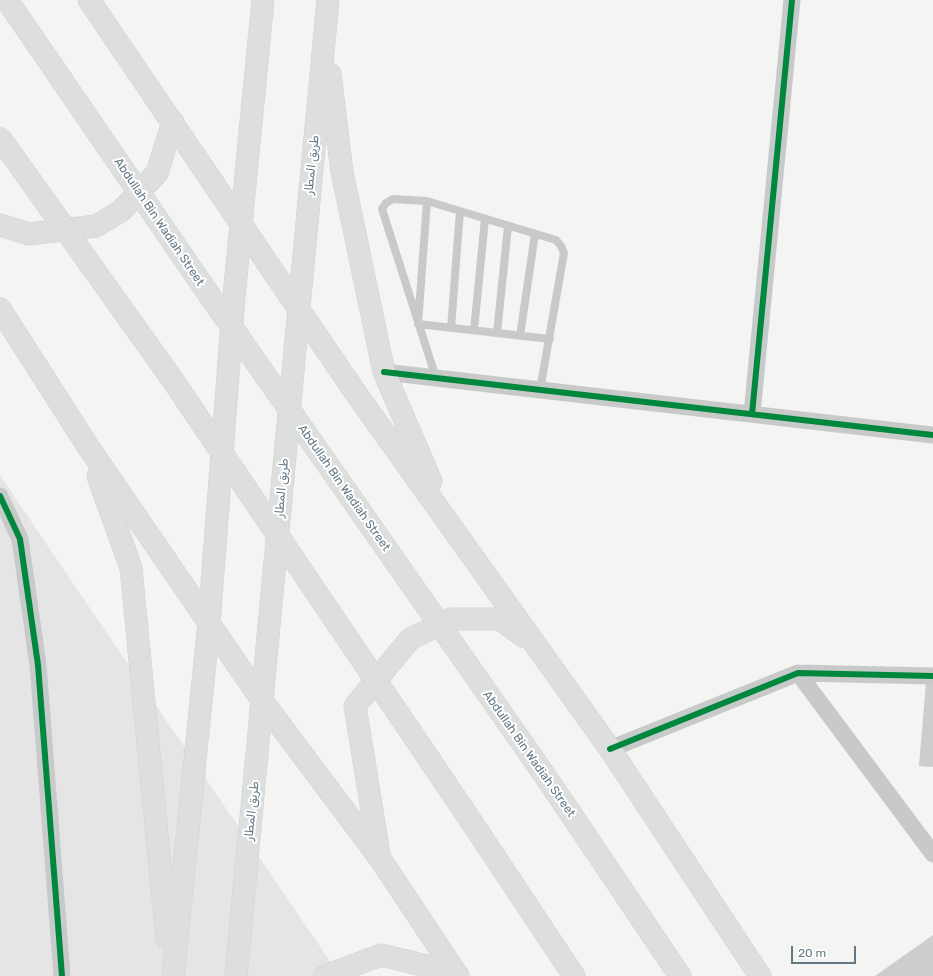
<!DOCTYPE html>
<meta charset="utf-8">
<style>
body{margin:0}
#map{position:relative;width:933px;height:976px;overflow:hidden;background:#f4f4f2;font-family:Rubik,sans-serif}
canvas{display:block}
.scale{position:absolute;left:791px;top:946px;width:65px;height:18px;box-sizing:border-box;border:2px solid #637883;border-top:0;padding-left:5px;font-size:12px;line-height:14px;white-space:nowrap;color:#637883;-webkit-text-stroke:3px #fff;paint-order:stroke}
</style>
<div id="map">
<canvas width="933" height="976"></canvas>
<div class="scale">20 m</div>
</div>
<script>
const c = document.querySelector('canvas').getContext('2d');
c.lineJoin = 'round';
function fill(path, color) {
  c.fillStyle = color;
  c.fill(path, 'evenodd');
}
function strokePath(path, color, width, dash) {
  c.strokeStyle = color;
  c.lineWidth = width;
  c.lineCap = dash ? 'butt' : 'round';
  c.setLineDash(dash || []);
  c.stroke(path);
}
function drawText(font, color, halo, rows, align = 'center') {
  c.font = font + ' Rubik,"Noto Naskh Arabic",sans-serif';
  c.lineWidth = 4;
  c.setLineDash([]);
  c.textBaseline = 'middle';
  c.strokeStyle = halo;
  c.fillStyle = color;
  for (const [text, x, y, turn = 0] of rows) {
    c.save();
    c.translate(x, y);
    c.rotate((+turn || 0) * Math.PI / 180);
    c.textAlign = isNaN(turn) ? turn : align;
    if (halo) c.strokeText(text, 0, 0);
    c.fillText(text, 0, 0);
    c.restore();
  }
}
fill(new Path2D(`
 M0,475L47,545L340,976H0Z`), '#e4e5e4');
fill(new Path2D(`
 M926,682L933,683V767L919,766Z
 M933,935V976H875Z`), '#cccecd');
const secondary = new Path2D(`
 M89,0L355,392L610,749L760,976
 M330,74L342,172L384,372L431,481
 M0,225L29,234L96,226L121,211L157,173L173,122
 M0,309L89,448L209,623L263,702L379,857L458,976
 M98,476L131,568L167,938
 M379,854L355,706L410,639L451,619H500L523,636
 M173,976L209,623L234,297L263,0
 M236,976L328,0
 M325,976L381,955L431,967L446,976`);
const motorway = new Path2D(`
 M548,780L680,976
 M473,824L574,976`);
strokePath(secondary, '#d0d2d2', 23);
strokePath(motorway, '#d1d2d2', 23);
strokePath(new Path2D(`
 M427,201L418,324L550,339
 M451,328L460,211
 M474,330L485,219
 M497,333L508,226
 M520,336L535,234
 M436,378L382,209L386,203L393,199L427,201L556,240L561,246L564,253L540,390`), '#c8caca', 8);
strokePath(new Path2D(`
 M384,372L933,435
 M752,414L792,0
 M0,496L20,539L38,665L62,976
 M798,673L933,854
 M610,749L798,673L933,676`), '#c8caca', 17);
strokePath(secondary, '#dddede', 22);
strokePath(motorway, '#dddede', 22);
const motorwayBridge = new Path2D(`
 M7,0L203,286L548,780
 M0,138L172,379L473,824`);
strokePath(motorwayBridge, '#d1d2d2', 23, []);
strokePath(motorwayBridge, '#dddede', 22);
strokePath(new Path2D(`
 M384,372L933,435
 M752,414L792,0
 M0,496L20,539L38,665L62,976
 M610,749L798,673L933,676`), '#00873e', 6);
drawText('12px', '#637883', '#fff', [
 ["طريق المطار",312,165,-84],
 ["Abdullah Bin Wadiah Street",159,222,56],
 ["طريق المطار",282,488,-85],
 ["Abdullah Bin Wadiah Street",344,488,55],
 ["Abdullah Bin Wadiah Street",529,754,55],
 ["طريق المطار",252,811,-84]
]);
</script>
